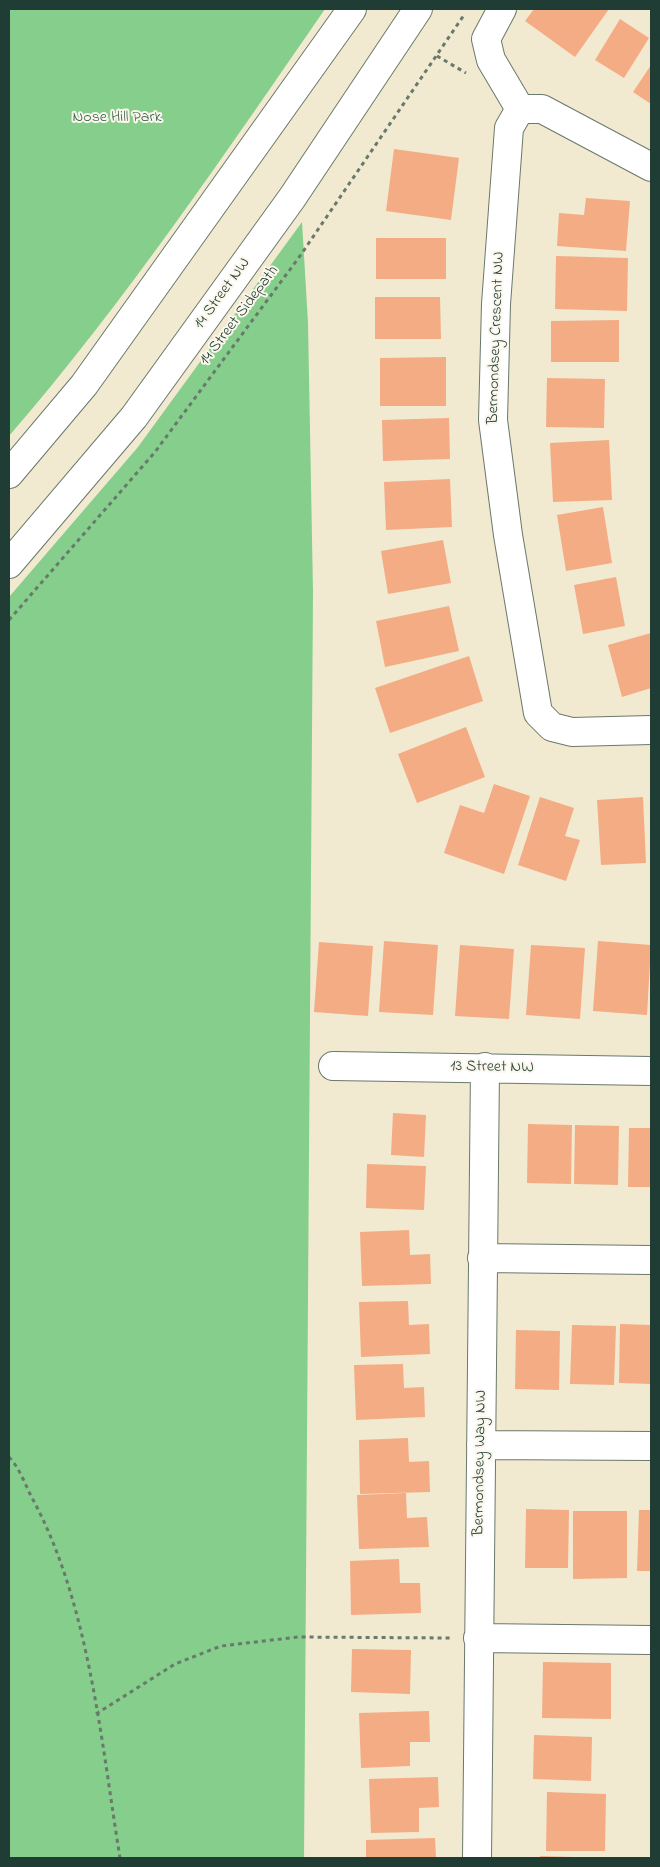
<!DOCTYPE html>
<style>
body{margin:0}
#map{position:relative;width:660px;height:1867px;overflow:hidden;background:#f2e9d1;font-family:"Indie Flower",sans-serif}
canvas{display:block}
.frame{position:absolute;inset:0;border:10px solid #1f3d34;pointer-events:none}
</style>
<div id="map">
<canvas width="660" height="1867"></canvas>
<div class="frame"></div>
</div>
<script>
const c = document.querySelector('canvas').getContext('2d');
c.lineJoin = 'round';
function fill(path, color) {
  c.fillStyle = color;
  c.fill(path, 'evenodd');
}
function strokePath(path, color, width, dash) {
  c.strokeStyle = color;
  c.lineWidth = width;
  c.lineCap = dash ? 'butt' : 'round';
  c.setLineDash(dash || []);
  c.stroke(path);
}
function drawText(font, color, halo, rows, align = 'center') {
  c.font = font + ' "Indie Flower",sans-serif';
  c.lineWidth = 4;
  c.setLineDash([]);
  c.textBaseline = 'middle';
  c.strokeStyle = halo;
  c.fillStyle = color;
  for (const [text, x, y, turn = 0] of rows) {
    c.save();
    c.translate(x, y);
    c.rotate((+turn || 0) * Math.PI / 180);
    c.textAlign = isNaN(turn) ? turn : align;
    if (halo) c.strokeText(text, 0, 0);
    c.fillText(text, 0, 0);
    c.restore();
  }
}
fill(new Path2D(`
 M9,9H325C224,155 125,302 9,436Z
 M302,222L308,323L313,592L304,1858H9V597L138,447Z`), '#85ce8b');
fill(new Path2D(`
 M534,9H609L575,57L525,21Z
 M620,19L649,38L624,78L595,60Z
 M651,65V104L633,92Z
 M394,149L459,158L451,220L386,211Z
 M586,198L630,201L626,251L557,246L559,213L584,215Z
 M376,238H446V279H376Z
 M556,256L628,258L627,311L555,309Z
 M375,297H440L441,339H375Z
 M619,320V362H551V321Z
 M446,357V406H380V358Z
 M547,378L605,379L604,428L546,427Z
 M449,418L450,459L383,461L382,420Z
 M609,440L612,500L553,502L550,443Z
 M450,479L452,527L386,530L384,482Z
 M603,507L612,563L566,571L557,515Z
 M443,540L451,583L388,594L381,551Z
 M616,577L625,626L583,634L574,585Z
 M449,606L459,651L385,667L376,621Z
 M651,633V688L622,697L608,645Z
 M469,656L483,701L390,733L375,688Z
 M466,727L485,777L417,803L398,754Z
 M494,784L530,796L504,874L444,853L460,805L484,813Z
 M540,797L574,808L565,836L580,840L566,881L518,865Z
 M643,797L646,863L601,865L597,800Z
 M384,941L438,945L433,1015L379,1012Z
 M598,941L651,945L647,1015L593,1011Z
 M319,942L373,946L368,1016L314,1012Z
 M460,945L514,949L509,1019L455,1016Z
 M531,945L585,948L580,1019L526,1015Z
 M393,1113L426,1115L424,1157L391,1155Z
 M528,1124L572,1125L571,1184L527,1183Z
 M575,1125L619,1126L618,1185L574,1184Z
 M629,1128H651V1187H628Z
 M367,1164L426,1166L424,1210L366,1208Z
 M409,1230L410,1255L430,1254L431,1284L362,1286L360,1232Z
 M408,1301L409,1325L429,1324L430,1354L361,1357L359,1302Z
 M620,1324L651,1325V1384L619,1383Z
 M572,1325L616,1326L614,1385L570,1384Z
 M516,1330L560,1331L559,1390L515,1389Z
 M403,1364L404,1388L424,1387L425,1417L356,1420L354,1365Z
 M408,1438L409,1462L429,1461L430,1492L360,1494L359,1440Z
 M406,1493L407,1518L427,1517L429,1547L359,1549L357,1495Z
 M526,1509L569,1510L568,1568H525Z
 M639,1510H651V1571H637Z
 M573,1511H627V1578L573,1579Z
 M399,1559L400,1583H420L421,1613L351,1615L350,1561Z
 M352,1649L411,1650L410,1694L351,1692Z
 M543,1662L611,1663V1719L542,1718Z
 M429,1711L430,1742H410V1766L361,1768L359,1713Z
 M534,1735L592,1737L591,1781L533,1779Z
 M438,1777L439,1807L419,1808V1832L371,1833L369,1779Z
 M547,1792L606,1794L605,1851H546Z
 M435,1838L436,1858H366V1840Z
 M540,1856L574,1857V1858H540Z`), '#f4ac84');
const minor = new Path2D(`
 M502,9L486,39L491,60L520,109
 M651,167L542,109H520L509,128L496,304L493,420L508,535L538,713L552,727L572,732L651,730
 M333,1066L651,1071
 M482,1258L651,1260
 M481,1445L651,1446
 M478,1638L651,1640
 M477,1858L485,1067`);
const major = new Path2D(`
 M9,474L84,385L352,9
 M9,564L134,417L292,198L418,9`);
strokePath(minor, '#69796b', 30);
strokePath(major, '#69796b', 30);
strokePath(new Path2D(`
 M437,56L466,73
 M9,620L155,452L300,256L464,15
 M9,1457C19,1467 25,1484 31,1496C89,1601 101,1741 120,1858
 M96,1714L175,1664L221,1646L298,1637L450,1638`), '#69796b', 3, [4, 4]);
strokePath(minor, '#fff', 28);
strokePath(major, '#fff', 28);
drawText('16px', '#38614a', '#fbf7ec', [
 ["Nose Hill Park",117,118]
]);
drawText('16px', '#1f3d34', '#fbf7ec', [
 ["14 Street NW",223,294,-54],
 ["14 Street Sidepath",240,316,-53],
 ["Bermondsey Crescent NW",497,338,-88],
 ["13 Street NW",492,1068,1],
 ["Bermondsey Way NW",481,1463,-89]
]);
</script>
